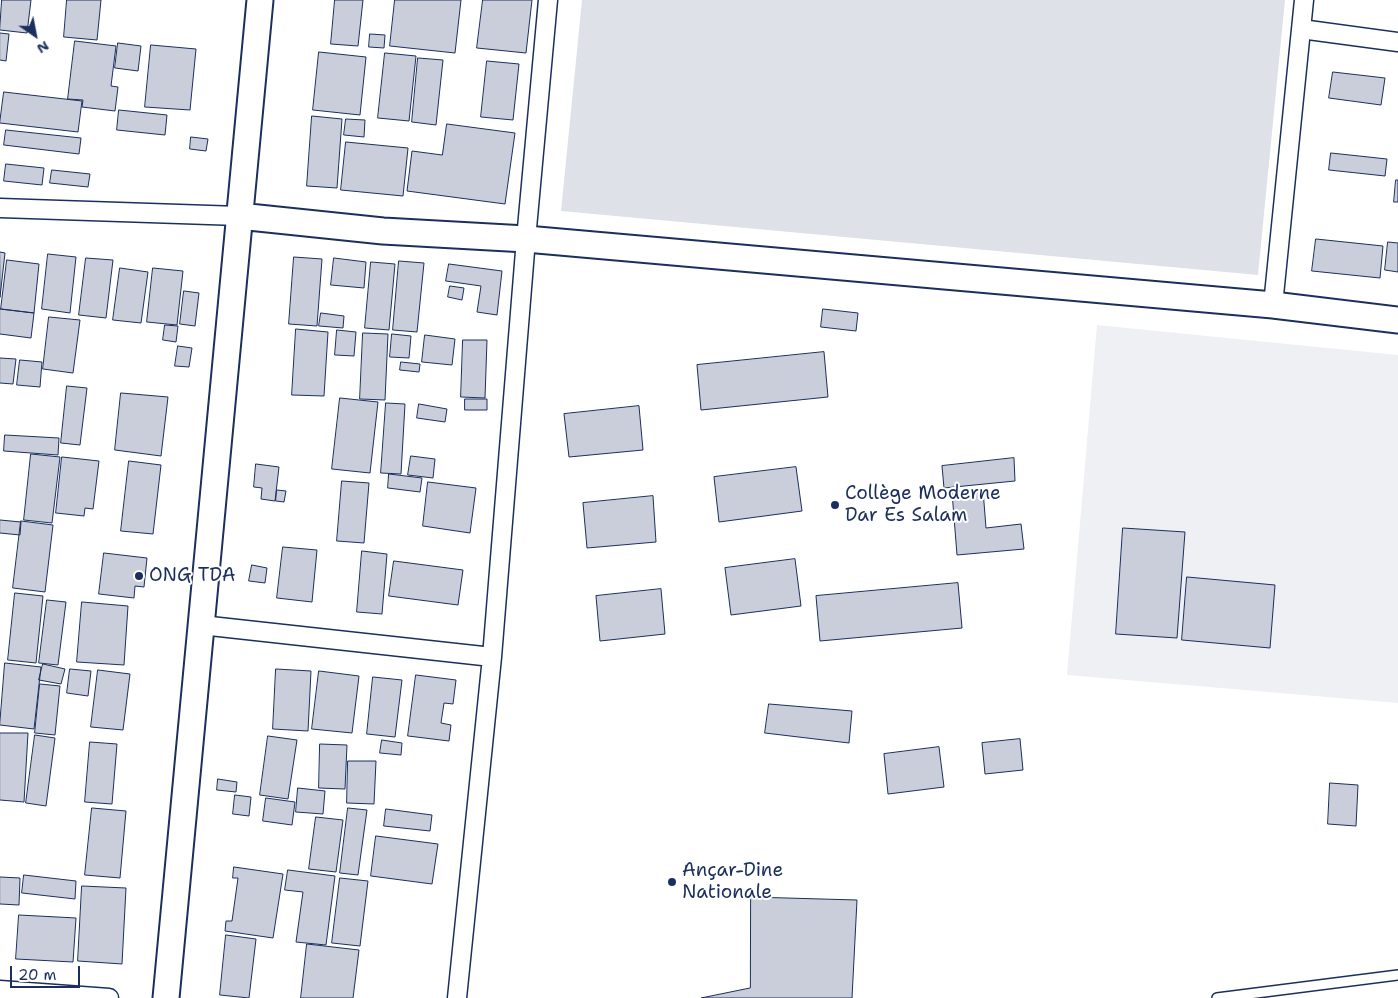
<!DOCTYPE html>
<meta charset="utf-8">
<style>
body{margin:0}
#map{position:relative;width:1398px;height:998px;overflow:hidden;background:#fff;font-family:"Shantell Sans",sans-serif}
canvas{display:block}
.north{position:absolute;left:10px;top:10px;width:50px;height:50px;-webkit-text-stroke:4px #fff;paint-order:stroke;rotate:147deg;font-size:14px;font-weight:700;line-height:20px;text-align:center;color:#1b2f5e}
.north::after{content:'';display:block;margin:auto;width:18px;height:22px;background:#1b2f5e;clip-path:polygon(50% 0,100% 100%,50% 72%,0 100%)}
.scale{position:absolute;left:10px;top:966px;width:70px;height:22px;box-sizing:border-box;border:2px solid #1b2f5e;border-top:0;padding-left:6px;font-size:15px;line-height:18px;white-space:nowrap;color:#1b2f5e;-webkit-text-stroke:4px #fff;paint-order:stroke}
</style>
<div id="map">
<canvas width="1398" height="998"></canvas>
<div class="north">N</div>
<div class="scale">20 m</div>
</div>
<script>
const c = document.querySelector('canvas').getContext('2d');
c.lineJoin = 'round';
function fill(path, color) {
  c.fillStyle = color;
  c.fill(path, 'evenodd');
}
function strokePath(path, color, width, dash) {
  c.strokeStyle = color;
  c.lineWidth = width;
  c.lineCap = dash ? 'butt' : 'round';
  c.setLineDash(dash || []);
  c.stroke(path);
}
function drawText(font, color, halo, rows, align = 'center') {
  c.font = font + ' "Shantell Sans",sans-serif';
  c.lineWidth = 4;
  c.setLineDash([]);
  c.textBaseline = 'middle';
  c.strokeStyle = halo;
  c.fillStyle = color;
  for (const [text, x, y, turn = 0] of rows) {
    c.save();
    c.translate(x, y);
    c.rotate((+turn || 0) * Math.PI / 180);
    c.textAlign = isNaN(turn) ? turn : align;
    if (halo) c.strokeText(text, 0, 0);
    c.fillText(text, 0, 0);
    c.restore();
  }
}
fill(new Path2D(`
 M1097,325L1398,355V703L1067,675Z`), '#eff0f4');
fill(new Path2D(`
 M582,0H1285L1258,275L561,211Z`), '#dee1e7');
const building = new Path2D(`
 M2,0H31L27,33L0,30Z
 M67,0H101L97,40L64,37Z
 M335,0H363L358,46L331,44Z
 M395,0H461L455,53L390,46Z
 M483,0H532L526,53L477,48Z
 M0,33L9,34L6,61L0,60Z
 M370,34L385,35L384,48L369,47Z
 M75,41L116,46L111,86L118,87L115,111L82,107L83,100L68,99Z
 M118,43L141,46L138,71L115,68Z
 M151,45L196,49L190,110L145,107Z
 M319,52L366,57L360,115L313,110Z
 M385,53L416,56L409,121L378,118Z
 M418,58L443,60L436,125L412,122Z
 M487,61L519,64L513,120L481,117Z
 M1333,72L1385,78L1381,105L1329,98Z
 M4,92L82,101L78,132L0,123Z
 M119,110L167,115L165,135L117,130Z
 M312,116L342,119L337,188L307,186Z
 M346,119L365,120L364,137L344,135Z
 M447,124L515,133L505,204L407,191L412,151L442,155Z
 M6,130L81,138L79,154L4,145Z
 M191,137L208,139L206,151L190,149Z
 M346,142L408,148L403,196L341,190Z
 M1331,153L1387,159L1385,176L1329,170Z
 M6,164L44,168L42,185L4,181Z
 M52,170L90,174L88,187L50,183Z
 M1396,180H1398V202H1394Z
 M1316,239L1383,246L1380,278L1312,271Z
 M1388,242L1398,243V272L1385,270Z
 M0,252L5,253L0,297Z
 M48,254L76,257L70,313L42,309Z
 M294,257L322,259L317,326L289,324Z
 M86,258L113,260L106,318L79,315Z
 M334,258L366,262L364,288L331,285Z
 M7,260L39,264L34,313L1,309Z
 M399,261L424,263L417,332L393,330Z
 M371,262L395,264L389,330L365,328Z
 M449,264L502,271L497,315L477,312L481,286L446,281Z
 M120,268L148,272L141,323L113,320Z
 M153,268L183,271L177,325L147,322Z
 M450,286L464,288L462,300L448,297Z
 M184,291L199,293L195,326L180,324Z
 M0,309L34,313L31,338L0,334Z
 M823,309L858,313L856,331L821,327Z
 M321,313L344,316L343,328L319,326Z
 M49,317L80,320L73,373L43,369Z
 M165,325L178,326L176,342L163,340Z
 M296,329L328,332L324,396L292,395Z
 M337,330L356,332L354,356L335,355Z
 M363,333L388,334L385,400L360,399Z
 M392,334L411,336L409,358L390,357Z
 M425,335L455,339L452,365L422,362Z
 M463,340H487L485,398L461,397Z
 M178,346L192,348L189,367L175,366Z
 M824,352L828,397L701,410L697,365Z
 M0,358L16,359L13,384L0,383Z
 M20,360L42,362L40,387L17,385Z
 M401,362L420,364L419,372L400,370Z
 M67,386L87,388L80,445L61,443Z
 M121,393L168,397L161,456L115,450Z
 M340,398L378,402L370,473L332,469Z
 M465,399H487V410H465Z
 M386,403L405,404L401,474L381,473Z
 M419,404L447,409L445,422L417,418Z
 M639,406L643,450L569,457L564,414Z
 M5,435L59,438L58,455L4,451Z
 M31,454L60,457L52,523L24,520Z
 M411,456L435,459L433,478L408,475Z
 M62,457L99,461L93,509L85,508L84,516L56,513Z
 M1014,458L1015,481L944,488L942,466Z
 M129,461L161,465L153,534L121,531Z
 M256,464L279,467L275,501L261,499L262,488L254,487Z
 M796,467L802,511L719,522L714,477Z
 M389,474L422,478L420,492L388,488Z
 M342,481L369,483L364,543L337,541Z
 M428,482L476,488L470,533L423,526Z
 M277,490L286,491L284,502L276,501Z
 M983,490L986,528L1021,524L1024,549L957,555L952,492Z
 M653,496L656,542L587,548L583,503Z
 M0,520L21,522L20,535L0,533Z
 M21,521L53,525L45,592L13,588Z
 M1123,528L1185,532L1177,638L1116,634Z
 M283,547L317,550L312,602L277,598Z
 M362,551L387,554L382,614L357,612Z
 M104,553L147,558L144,587L135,586L134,598L99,594Z
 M795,559L801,606L731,615L725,568Z
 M394,561L463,570L458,605L389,596Z
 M252,565L267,568L265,583L249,581Z
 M1187,577L1275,585L1270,648L1182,640Z
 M958,583L962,628L820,641L816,596Z
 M661,589L665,634L600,641L596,596Z
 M15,593L43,596L36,663L8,660Z
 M47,600L66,602L58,665L39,663Z
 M82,602L128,606L124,665L77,662Z
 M5,663L41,667L34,729L0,725Z
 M43,664L65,669L61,684L39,680Z
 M70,669L91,671L88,696L67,693Z
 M276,669L311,671L308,731L273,729Z
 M98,670L130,674L123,730L91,727Z
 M319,671L359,676L352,733L312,729Z
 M416,675L456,680L453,704L444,703L441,723L451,725L449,741L408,736Z
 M373,677L402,680L395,737L367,734Z
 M40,684L60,686L55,735L35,733Z
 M769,704L852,711L849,743L765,733Z
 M0,733H28L24,802L0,800Z
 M35,735L55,738L46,806L26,803Z
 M268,736L297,740L288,799L260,795Z
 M1020,739L1023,770L985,774L982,743Z
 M382,740L402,743L401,755L380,753Z
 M90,742L117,744L112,804L85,802Z
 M320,744L347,745L345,789L319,788Z
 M939,747L944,787L888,794L884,754Z
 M348,761H376L374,804L347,803Z
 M218,779L237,782L236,792L217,790Z
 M1330,783L1358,785L1356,826L1328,824Z
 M298,788L325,791L323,814L296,812Z
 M235,795L251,797L249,816L233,814Z
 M266,798L295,802L292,825L263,821Z
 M92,808L126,811L120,878L85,875Z
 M348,808L367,810L358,875L340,873Z
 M386,809L432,815L430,831L384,826Z
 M316,817L343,820L336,872L309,869Z
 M376,836L438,844L432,884L371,876Z
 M234,867L283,874L273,938L225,931L226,921H232L238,878H233Z
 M288,870L335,876L326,945L296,942L303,892L285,890Z
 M24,875L76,881L75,899L22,893Z
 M0,877L20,878L19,905L0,904Z
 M340,878L368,881L360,946L332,943Z
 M82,886L126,888L122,964L78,961Z
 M751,897L857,900L852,998H701L750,988Z
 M19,915L76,918L73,962L16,959Z
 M226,935L256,939L249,998L220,995Z
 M307,944L359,950L353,998H301Z`);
fill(building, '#caceda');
strokePath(building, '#1b2f5e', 1);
const lane = new Path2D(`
 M1217,998L1398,975`);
const street = new Path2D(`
 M1301,29L1398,42
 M0,208L239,216
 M1273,305L1304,0
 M201,625L492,657
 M0,990L109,998
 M457,998L492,657L526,239L548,0`);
const secondary = new Path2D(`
 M239,216L383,231L526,239L1273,305L1398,320
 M166,998L260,0`);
strokePath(lane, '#1b2f5e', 12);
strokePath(street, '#1b2f5e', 21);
strokePath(secondary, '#1b2f5e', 29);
strokePath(lane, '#fff', 9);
strokePath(street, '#fff', 18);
strokePath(secondary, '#fff', 25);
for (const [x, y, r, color] of [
 [835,505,5,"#1b2f5e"],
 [139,576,5,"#1b2f5e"],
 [672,882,5,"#1b2f5e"]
]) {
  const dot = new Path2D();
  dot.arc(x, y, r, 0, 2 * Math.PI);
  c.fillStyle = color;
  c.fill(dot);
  strokePath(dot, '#fff', 2);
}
drawText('19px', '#1b2f5e', '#fff', [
 ["Collège Moderne",845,494],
 ["Dar Es Salam",845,516],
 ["ONG TDA",149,576],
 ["Ançar-Dine",682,871],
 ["Nationale",682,893]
], 'left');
</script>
